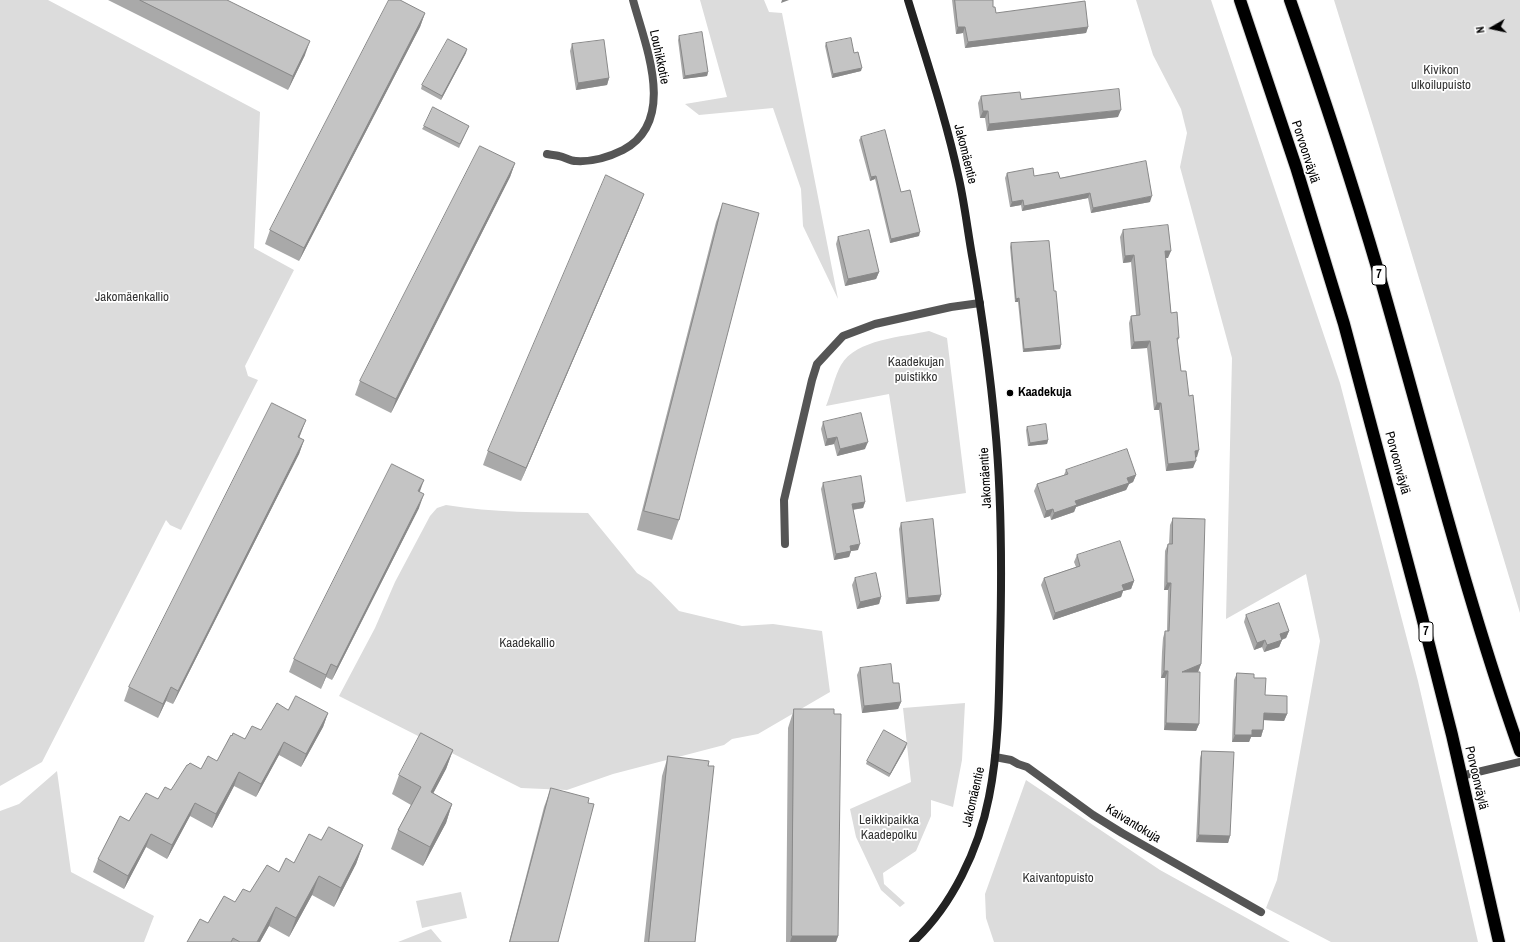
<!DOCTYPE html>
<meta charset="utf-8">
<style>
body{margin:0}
#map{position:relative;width:1520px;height:942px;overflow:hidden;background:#fff;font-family:"Archivo Narrow",sans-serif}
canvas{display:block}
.north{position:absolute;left:1472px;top:8px;width:40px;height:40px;-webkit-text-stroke:3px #fff;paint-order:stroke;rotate:261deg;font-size:11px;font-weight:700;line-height:16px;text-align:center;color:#000}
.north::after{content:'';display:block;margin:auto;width:14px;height:18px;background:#000;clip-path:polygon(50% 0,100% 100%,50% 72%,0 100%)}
</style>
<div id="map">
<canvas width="1520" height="942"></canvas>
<div class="north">N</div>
</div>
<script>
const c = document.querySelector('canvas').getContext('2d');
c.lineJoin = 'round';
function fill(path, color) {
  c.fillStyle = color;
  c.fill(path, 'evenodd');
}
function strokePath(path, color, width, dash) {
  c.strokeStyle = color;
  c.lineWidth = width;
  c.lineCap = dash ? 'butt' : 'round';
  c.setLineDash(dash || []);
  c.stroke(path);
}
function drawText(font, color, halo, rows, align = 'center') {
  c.font = font + ' "Archivo Narrow",sans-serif';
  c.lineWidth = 3.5;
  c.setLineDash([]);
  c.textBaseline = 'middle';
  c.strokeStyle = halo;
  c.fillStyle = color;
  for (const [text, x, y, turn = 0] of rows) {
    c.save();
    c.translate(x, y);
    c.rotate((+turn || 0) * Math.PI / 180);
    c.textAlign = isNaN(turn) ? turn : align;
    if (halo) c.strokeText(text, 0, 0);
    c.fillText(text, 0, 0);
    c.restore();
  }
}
fill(new Path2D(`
 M0,0H48L260,112L254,248L294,270L245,366L248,376L258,380L181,530L170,525L166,520L42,762L0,786Z
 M700,0H764L769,12L782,13L838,299L803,226L801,189L773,108L699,115L685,104L727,97Z
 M1136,0H1211L1340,383L1418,681L1478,942H1331L1266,908L1277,880L1320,641L1306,574L1226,619L1232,358L1180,167L1187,133L1181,109L1153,55Z
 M1334,0H1520V613L1374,129Z
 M929,331L947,338L966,493L906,502L889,394L826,406C831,394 835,375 841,365C856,339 903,337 929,331Z
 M446,505C493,513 541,512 588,513L637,573L651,582L679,611L742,626L773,624L822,631L830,692L758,734L732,739L724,745L613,774L567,790L521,788L339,696L375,628L395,582L430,516L437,508Z
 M965,703L962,760L953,807L931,800V816L916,851L883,873L884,884L905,903L900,907L881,890L856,837L850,809L911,782L903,708Z
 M57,771L71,872L154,916L144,942H0V811L19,804Z
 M1026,780L1160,870L1290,942H994L986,918L985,894Z
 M461,892L467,918L422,928L416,901Z
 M431,929L442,942H398Z`), '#dcdcdc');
const highway = new Path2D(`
 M1240,0L1296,167L1344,324L1421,613L1452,735L1499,942
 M1290,0C1322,91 1352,182 1379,274C1425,433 1465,595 1520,751`);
strokePath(highway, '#dbdbdb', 14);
strokePath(new Path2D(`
 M1461,776L1520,762`), '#555', 8);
strokePath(new Path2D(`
 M547,154C551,155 555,155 559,156C565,157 570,161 576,161C593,162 609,157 623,150C678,121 645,45 633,0
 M785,544L784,500L812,380L817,364L843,336L875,324L951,307L980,303
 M995,757L1011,760L1018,764L1027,767L1093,815L1122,833L1261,912`), '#555', 8);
strokePath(new Path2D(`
 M908,0C926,59 946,118 959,179C965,206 968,234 973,261C982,315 990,371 995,426C1002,499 1002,573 1000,646C999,696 999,747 989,797C979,849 952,906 913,942`), '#222', 8);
strokePath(highway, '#000', 12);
fill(new Path2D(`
 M108,0H227L305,55L288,90Z
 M952,0H993V7L996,13L1088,27L1086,33L965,48L963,33L956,34Z
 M425,13L420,27L299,261L265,244L270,230Z
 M679,36L708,72L707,76L683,79L678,40Z
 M826,43L854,53L861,71L832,78L825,46Z
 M572,44L609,78L607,85L576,90L570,51Z
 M466,53L441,100L421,89L422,85Z
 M981,96L1021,99L1118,117L987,131L985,118H980L978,103Z
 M424,126H469L459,148L422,129Z
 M861,137L901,192L919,236L890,243L875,179L870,181L859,140Z
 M515,163L510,177L391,413L355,395L360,381Z
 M1007,173L1034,176L1060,178L1150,202L1091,213L1088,198L1022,211L1021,205L1010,207L1005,178Z
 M723,203L679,520L672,540L637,530L716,222Z
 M639,207L521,481L483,465L488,451Z
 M1123,230L1168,258H1166L1171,313L1179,338L1177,342L1181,371L1189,396L1197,457L1195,458L1193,468L1166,471L1159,410H1154L1147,348L1131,349L1129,323L1131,316L1136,315L1131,262L1123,263L1120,237Z
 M838,237L879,272L876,279L845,286L836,244Z
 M1011,243L1054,291L1061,345L1060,349L1023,352L1018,302H1015L1010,247Z
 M823,422L865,449L837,456L834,444L825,446L821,429Z
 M1027,427L1048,440L1047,444L1028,446L1026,430Z
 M301,433L299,438L304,440L299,454L173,704L166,701L158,718L124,701L129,687Z
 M1066,470L1136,475L1133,482L1129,484L1126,490L1076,507L1074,512L1051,520L1050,516L1044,518L1034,491L1037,484L1064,475Z
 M823,483L865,502L863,508L853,510L858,550L851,551L849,557L834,560L821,489Z
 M419,492V508L332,680L326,677L321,689L289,672L294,659Z
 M1173,518L1201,664L1198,672H1196L1199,724L1196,731L1164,730L1165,678H1161L1162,652L1163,638L1165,631H1167L1168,590H1164L1165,551L1168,544H1169L1170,525Z
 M901,523L941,595L939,601L906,604L899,529Z
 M1077,555L1134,581L1131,589L1123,591L1121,597L1053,620L1041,585L1044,578L1076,567L1074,562Z
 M855,578L881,597L879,604L857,609L852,585Z
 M1246,615L1289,631L1286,638L1282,640L1279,647L1264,652L1262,647L1254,650L1244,622Z
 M860,668L893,683L901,702L898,709L862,713L857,675Z
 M1237,673L1254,678L1265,695L1287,714L1284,721L1264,720L1263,730L1261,737H1251L1249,742H1232L1234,680Z
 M794,709L838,936L836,942H786L788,728Z
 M328,713L323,727L301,767L279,755L256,797L234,786L212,828L190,816L167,859L146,847L124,889L93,872L98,859L129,821L158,799L201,769L217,761L245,739L261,730Z
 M906,747L889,777L866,764L867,761Z
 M453,750L446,769L433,793L452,804L446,823L423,866L391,849L398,830L411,805L392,794L399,775Z
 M1202,751L1230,836L1228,843L1196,842L1200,758Z
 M668,756L708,766L695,942H644L662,776Z
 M551,788L558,942H509L544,807Z
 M321,840L363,845L356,864L334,907L312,895L289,937L269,926L260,942H187L208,923L235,902L294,863Z`), '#a9a9a9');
fill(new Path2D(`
 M782,0H789L781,3Z
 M425,13L420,27L299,261L304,248Z
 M958,27H965L963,33L956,34Z
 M1088,27L1086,33L965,48L968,42Z
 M310,41L305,55L288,90L293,76Z
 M467,49L466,53L441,100L442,96Z
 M862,68L861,71L832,78L833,74Z
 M708,72L707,76L683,79L685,76Z
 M609,78L607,85L576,90L578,83Z
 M1121,110L1118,117L987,131L989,124Z
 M983,111H988L985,118H980Z
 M515,163L510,177L391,413L396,399Z
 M876,176L875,179L870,181L871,177Z
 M1090,193L1088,198L1022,211L1024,206Z
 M644,194L639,207L521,481L526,468Z
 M1152,196L1150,202L1091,213L1093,208Z
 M1023,200L1021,205L1010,207L1012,202Z
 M920,232L919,236L890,243L891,239Z
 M1165,251H1171L1168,258H1162Z
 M1134,255L1131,262L1123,263L1125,256Z
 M879,272L876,279L845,286L848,279Z
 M1019,298L1018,302H1015L1016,299Z
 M1150,341L1147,348L1131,349L1134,342Z
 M1061,345L1060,349L1023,352L1024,349Z
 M1157,403H1161L1159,410H1154Z
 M306,420L301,433L293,451L298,437Z
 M837,437L834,444L825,446L827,439Z
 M304,440L299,454L173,704L178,691Z
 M1048,440L1047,444L1028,446L1030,443Z
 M868,442L865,449L837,456L840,449Z
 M1199,450L1197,457L1192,458L1195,451Z
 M1196,461L1193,468L1166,471L1168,464Z
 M1136,475L1133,482L1129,484L1126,490L1076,507L1074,512L1051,520L1054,513L1075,501L1127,478Z
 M424,480L419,494L418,491Z
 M424,494L419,508L332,680L337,667Z
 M865,502L863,508L849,510L852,504Z
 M1053,509L1050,516L1044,518L1046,511Z
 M860,544L858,550L851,551L849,557L834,560L836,554L850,546Z
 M1134,581L1131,589L1123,591L1121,597L1053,620L1055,613L1122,585Z
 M1167,583H1171L1168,590H1164Z
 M941,595L939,601L906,604L908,598Z
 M881,597L879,604L857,609L860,602Z
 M1289,631L1286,638L1277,641L1280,634Z
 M1265,640L1262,647L1254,650L1257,643Z
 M1282,640L1279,647L1264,652L1267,645Z
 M331,664L326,677L321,689L326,675Z
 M1201,664L1198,672L1179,679L1182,672Z
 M1164,671H1168L1165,678H1161Z
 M171,687L166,701L158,718L163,704Z
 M901,702L898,709L862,713L864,706Z
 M328,713L323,727L301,767L306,754Z
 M1264,713L1287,714L1284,721L1262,720Z
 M1166,723L1199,724L1196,731L1164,730Z
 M1252,730H1263L1261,737H1251L1249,742H1232L1235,735Z
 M284,742L279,755L256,797L261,784Z
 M907,743L906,747L889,777L890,774Z
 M453,750L446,769L424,811L431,792Z
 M239,772L234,786L212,828L216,814Z
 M195,803L190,816L167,859L172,845Z
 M452,804L446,823L423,866L430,847Z
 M151,834L146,847L124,889L128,876Z
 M1199,835L1230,836L1228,843L1196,842Z
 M363,845L356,864L334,907L341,888Z
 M319,876L312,895L289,937L296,918Z
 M276,907L269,926L260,942H257Z
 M792,936H838L836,942H790Z`), '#898989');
const building = new Path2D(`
 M140,0H227L310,41L293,76Z
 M389,0H400L425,13L304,248L270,230Z
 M955,0H993V7H995L996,13L1085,1L1088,27L968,42L965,27H958Z
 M702,32L708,72L685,76L679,36Z
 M851,38L854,53L858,52L862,68L833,74L826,43Z
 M448,39L467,49L442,96L422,85Z
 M604,40L609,78L578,83L572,44Z
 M1119,89L1121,110L989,124L988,111H983L981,96L1020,92L1021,99Z
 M433,107L469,126L460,144L424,126Z
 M885,130L901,192L910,190L920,232L891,239L876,176L871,177L861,137Z
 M480,146L515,163L396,399L360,381Z
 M1146,161L1152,196L1093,208L1090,193L1024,206L1023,200L1012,202L1007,173L1033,168L1034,176L1058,172L1060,178Z
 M606,175L644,194L526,468L488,451Z
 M723,203L759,213L679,520L644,511Z
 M1168,225L1171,251H1165L1171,313L1177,312L1179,338H1177L1181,371H1186L1189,396L1193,395L1199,450L1195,451L1196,461L1168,464L1161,403H1157L1150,341L1134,342L1131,316L1140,315L1134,255L1125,256L1123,230Z
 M869,230L879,272L848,279L838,237Z
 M1049,241L1054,291H1056L1061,345L1024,349L1019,298L1016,299L1011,243Z
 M272,403L306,420L298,437L304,440L178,691L171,687L163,704L129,687Z
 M861,413L868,442L840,449L837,437L827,439L823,422Z
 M1046,424L1048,440L1030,443L1027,427Z
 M1127,449L1136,475L1127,478L1129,483L1075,501L1077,505L1054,513L1053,509L1046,511L1037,484L1068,474L1066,470Z
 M392,464L424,480L418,491L424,494L337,667L331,664L326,675L294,659Z
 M861,476L865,502L852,504L860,544L850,546L851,551L836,554L823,483Z
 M1173,518L1205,519L1201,664L1182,672H1200L1199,724L1166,723L1168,671H1164L1165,645V631H1169L1171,583H1167V555L1168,544H1172Z
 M933,519L941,595L908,598L901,523Z
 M1120,541L1134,581L1122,585L1124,590L1055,613L1044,578L1080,566L1077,555Z
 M876,573L881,597L860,602L855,578Z
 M1279,603L1289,631L1280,634L1282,640L1267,645L1265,640L1257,643L1246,615Z
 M891,664L893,683H899L901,702L864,706L860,668Z
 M1237,673L1254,674V678H1266L1265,695L1287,696V714L1264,713L1263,730H1252V735H1235Z
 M296,696L328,713L306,754L284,742L261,784L239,772L216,814L195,803L172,845L151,834L128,876L98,859L120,816L129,821L146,793L158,799L165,787L171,790L187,765H188L190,763L201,769L208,756L217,761L231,735L232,736L233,733L245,739L252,726L261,730L277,703L288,710Z
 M794,709H834V714H841L838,936H792Z
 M884,730L907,743L890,774L867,761Z
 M421,733L453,750L431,792L452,804L430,847L398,830L421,787L399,775Z
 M1202,751L1234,752L1230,836L1199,835Z
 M668,756L709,761L708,766H714L695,942H649Z
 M551,788L589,798L588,803L594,804L558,942H510Z
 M329,827L363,845L341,888L319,876L296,918L276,907L257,942H240L233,938L231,942H187L200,919L208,923L224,896L235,902L243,889L250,892L267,865L279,872L286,858L294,863L309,834L321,840Z`);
fill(building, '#c4c4c4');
strokePath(building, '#898989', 1);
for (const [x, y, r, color] of [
 [1010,393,4,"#000"]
]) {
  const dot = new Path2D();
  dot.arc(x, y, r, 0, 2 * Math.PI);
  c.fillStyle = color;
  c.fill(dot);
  strokePath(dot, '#fff', 1.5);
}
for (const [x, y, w] of [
 [1379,275,14],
 [1426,632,14]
]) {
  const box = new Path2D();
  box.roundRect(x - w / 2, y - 10, w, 20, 3);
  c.fillStyle = '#fff';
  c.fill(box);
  strokePath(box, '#000', 1);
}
drawText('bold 12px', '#000', null, [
 ["7",1379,275],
 ["7",1426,632]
]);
drawText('13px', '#000', '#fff', [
 ["Louhikkotie",659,57,78],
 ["Porvoonväylä",1305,152,72],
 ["Jakomäentie",965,154,76],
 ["Porvoonväylä",1397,463,75],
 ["Jakomäentie",986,478,-93],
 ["Porvoonväylä",1476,778,77],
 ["Jakomäentie",974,797,-77],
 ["Kaivantokuja",1133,824,31]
]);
drawText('13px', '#333', '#fff', [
 ["Kivikon",1441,71],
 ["ulkoilupuisto",1441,86],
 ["Jakomäenkallio",132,298],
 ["Kaadekujan",916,363],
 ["puistikko",916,378],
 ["Kaadekallio",527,644],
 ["Leikkipaikka",889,821],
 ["Kaadepolku",889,836],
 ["Kaivantopuisto",1058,879]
]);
drawText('bold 13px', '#000', '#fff', [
 ["Kaadekuja",1018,393]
], 'left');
</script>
